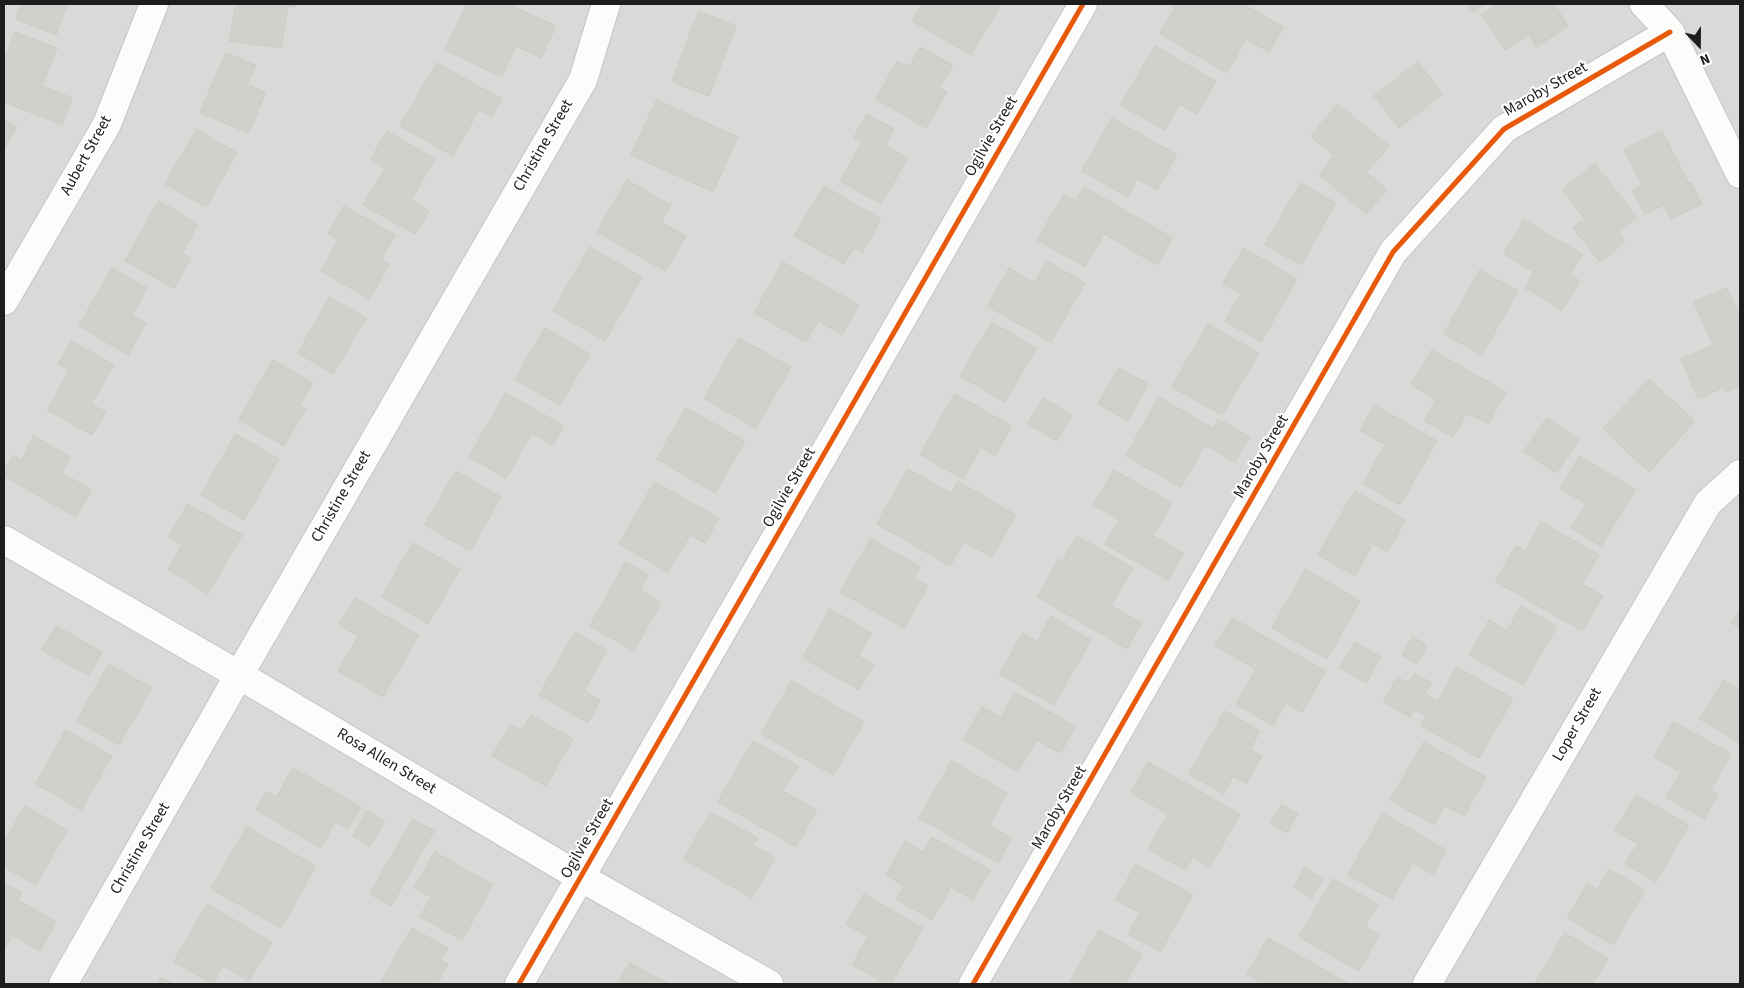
<!DOCTYPE html>
<style>
body{margin:0}
#map{position:relative;width:1744px;height:988px;overflow:hidden;background:#ebeae6;font-family:"Source Sans 3",sans-serif}
canvas{display:block}
.frame{position:absolute;inset:0;border:5px solid #1d1d1d;pointer-events:none}
.north{position:absolute;left:1674px;top:20px;width:50px;height:50px;-webkit-text-stroke:4px #fff;paint-order:stroke;rotate:158deg;font-size:14px;font-weight:700;line-height:20px;text-align:center;color:#1d1d1d}
.north::after{content:'';display:block;margin:auto;width:18px;height:22px;background:#1d1d1d;clip-path:polygon(50% 0,100% 100%,50% 72%,0 100%)}
</style>
<div id="map">
<canvas width="1744" height="988"></canvas>
<div class="frame"></div>
<div class="north">N</div>
</div>
<script>
const c = document.querySelector('canvas').getContext('2d');
c.lineJoin = 'round';
function fill(path, color) {
  c.fillStyle = color;
  c.fill(path, 'evenodd');
}
function strokePath(path, color, width, dash) {
  c.strokeStyle = color;
  c.lineWidth = width;
  c.lineCap = dash ? 'butt' : 'round';
  c.setLineDash(dash || []);
  c.stroke(path);
}
function drawText(font, color, halo, rows, align = 'center') {
  c.font = font + ' "Source Sans 3",sans-serif';
  c.lineWidth = 4;
  c.setLineDash([]);
  c.textBaseline = 'middle';
  c.strokeStyle = halo;
  c.fillStyle = color;
  for (const [text, x, y, turn = 0] of rows) {
    c.save();
    c.translate(x, y);
    c.rotate((+turn || 0) * Math.PI / 180);
    c.textAlign = isNaN(turn) ? turn : align;
    if (halo) c.strokeText(text, 0, 0);
    c.fillText(text, 0, 0);
    c.restore();
  }
}
fill(new Path2D(`
 M4,4H1740V984H4Z`), '#dad9d7');
const building = new Path2D(`
 M21,4H67L56,35L16,19Z
 M236,4H295V7L288,6L281,48L230,41Z
 M467,4H508L556,26L541,58L516,46L502,77L445,50Z
 M923,4H1001L971,55L912,21Z
 M1177,4H1243L1284,27L1269,52L1246,39L1227,73L1160,34Z
 M1466,4H1484L1474,12Z
 M1500,4H1554L1568,26L1536,47L1529,35L1505,50L1482,15Z
 M699,11L736,26L709,96L672,82Z
 M15,32L57,48L42,86L72,98L62,125L4,102V55L6,56Z
 M1155,46L1216,81L1197,114L1179,104L1165,130L1121,105Z
 M920,47L953,65L939,88L947,92L926,128L876,99L897,61L909,67Z
 M226,53L256,65L247,85L266,92L249,133L200,113Z
 M1418,62L1443,94L1399,128L1374,96Z
 M437,63L502,99L492,117L479,110L453,156L400,126Z
 M657,100L738,137L713,192L631,155Z
 M1338,104L1389,146L1367,172L1387,190L1366,214L1319,175L1334,156L1311,136Z
 M867,114L894,129L885,145L908,158L881,204L840,181L862,142L854,138Z
 M1112,118L1177,155L1157,190L1137,179L1128,197L1082,171Z
 M4,119L17,127L4,149Z
 M197,129L237,153L206,207L165,184Z
 M387,131L435,159L411,200L429,211L415,234L363,205L385,168L371,159Z
 M1662,131L1689,184L1691,182L1702,204L1671,219L1664,205L1645,214L1632,190L1642,185L1624,150Z
 M1595,164L1637,217L1618,232L1625,242L1600,262L1573,228L1585,219L1562,190Z
 M627,180L671,205L661,222L686,236L665,271L597,232Z
 M1301,183L1336,203L1301,265L1265,245Z
 M824,186L881,219L862,253L854,248L844,264L794,236Z
 M1084,187L1173,238L1157,265L1104,234L1085,267L1037,240L1064,194L1076,201Z
 M159,201L198,224L182,253L191,258L174,288L125,261Z
 M344,206L396,235L381,259L390,264L369,299L321,271L338,240L328,234Z
 M1524,220L1582,254L1570,275L1580,281L1562,310L1525,288L1534,272L1504,254Z
 M590,247L642,277L605,341L553,311Z
 M1244,248L1297,279L1261,342L1225,321L1241,294L1223,284Z
 M1047,261L1085,283L1051,342L987,306L1009,268L1034,283Z
 M783,262L859,305L842,335L818,321L806,342L754,313Z
 M112,268L147,288L132,315L146,323L128,355L79,326Z
 M1480,270L1518,291L1482,355L1444,334Z
 M1727,288L1740,318V386L1726,392L1724,387L1698,399L1681,359L1713,345L1694,302Z
 M330,297L366,318L333,374L298,353Z
 M992,322L1036,348L1005,402L960,376Z
 M1208,324L1259,353L1222,415L1172,387Z
 M545,328L590,354L560,405L515,380Z
 M739,338L791,367L756,428L704,399Z
 M72,341L114,365L91,404L106,412L92,435L47,410L70,370L58,364Z
 M1432,350L1506,392L1488,424L1467,413L1453,437L1424,421L1436,399L1411,385Z
 M273,360L313,383L300,405L306,409L284,446L239,420Z
 M1119,368L1148,384L1128,421L1098,404Z
 M1649,379L1695,421L1649,472L1603,429Z
 M506,393L564,426L553,445L532,433L506,478L469,457Z
 M955,394L1012,426L995,456L981,448L963,479L920,455Z
 M1159,397L1213,428L1218,419L1250,437L1235,462L1205,445L1181,487L1126,456Z
 M1043,398L1072,415L1057,441L1028,424Z
 M1375,405L1437,441L1400,505L1363,484L1385,445L1360,431Z
 M686,408L745,441L715,493L657,459Z
 M1547,418L1579,439L1556,473L1524,452Z
 M236,434L279,459L244,520L201,495Z
 M34,436L70,457L62,473L92,490L76,517L4,476V471L13,455L21,460Z
 M1580,456L1636,490L1601,546L1571,528L1586,504L1560,488Z
 M908,469L951,493L958,481L1016,515L992,557L964,542L950,566L877,524Z
 M1114,470L1172,503L1153,536L1184,553L1168,580L1105,544L1119,520L1094,505Z
 M456,471L501,497L470,551L425,525Z
 M655,482L719,518L705,543L690,535L668,572L619,544Z
 M1355,491L1406,520L1387,552L1373,544L1355,576L1318,555Z
 M188,504L242,535L208,594L168,570L182,545L169,537Z
 M1541,522L1599,555L1582,584L1603,596L1582,631L1495,581L1516,546L1525,551Z
 M1077,536L1133,568L1111,606L1142,623L1127,649L1037,597L1059,559L1062,561Z
 M871,539L921,567L914,578L928,586L904,628L840,592Z
 M413,543L460,569L428,624L382,597Z
 M626,562L649,575L640,590L661,602L634,651L590,626Z
 M1306,569L1360,601L1327,659L1272,628Z
 M355,598L419,635L383,697L338,671L358,636L339,625Z
 M1521,606L1557,626L1523,685L1469,655L1489,620L1507,631Z
 M1740,608V628L1732,623Z
 M830,609L872,633L858,656L874,665L859,690L803,658Z
 M1051,616L1091,640L1054,705L999,674L1023,633L1037,641Z
 M1232,618L1326,671L1302,712L1286,703L1273,726L1236,704L1256,669L1215,646Z
 M56,626L102,652L89,676L42,650Z
 M575,632L607,650L584,691L600,700L588,723L539,695Z
 M1413,637L1427,645L1417,664L1402,656Z
 M1355,642L1381,657L1366,683L1340,668Z
 M109,664L152,688L119,745L77,721Z
 M1457,667L1513,699L1479,758L1421,726L1426,716L1414,710L1410,717L1383,702L1397,677L1408,683L1414,673L1432,683L1425,694L1438,701Z
 M1724,680L1740,689V743L1700,719Z
 M792,681L864,722L833,775L761,734Z
 M1015,692L1076,727L1060,753L1037,740L1018,772L963,740L982,707L1001,717Z
 M1225,711L1260,731L1250,749L1262,756L1246,784L1233,776L1224,794L1189,774Z
 M531,715L573,739L546,786L492,756L511,725L522,731Z
 M1674,722L1731,754L1711,790L1718,795L1704,819L1666,797L1681,772L1654,757Z
 M66,730L112,756L81,810L36,784Z
 M753,741L798,766L783,791L817,810L796,847L718,802Z
 M1424,742L1486,777L1464,816L1445,806L1434,825L1390,800Z
 M952,761L1007,793L989,825L1012,838L998,863L919,818Z
 M1148,762L1240,814L1210,867L1193,857L1185,870L1148,849L1168,814L1131,793Z
 M293,768L361,807L348,829L335,822L321,848L256,810L266,792L276,797Z
 M1636,795L1689,825L1656,882L1625,864L1638,844L1615,831Z
 M1282,805L1298,814L1287,833L1271,823Z
 M25,806L67,830L36,885L4,867V843Z
 M367,811L385,821L370,846L353,836Z
 M711,812L758,838L753,845L775,858L752,898L684,859Z
 M1383,813L1446,850L1433,874L1413,863L1392,899L1348,875Z
 M413,819L434,831L391,906L370,894Z
 M247,827L316,866L281,928L211,889Z
 M932,837L990,870L973,900L951,887L932,920L896,899L904,886L886,875L905,841L923,852Z
 M435,852L493,885L462,940L420,917L431,897L414,888Z
 M1136,864L1193,895L1160,952L1128,934L1140,913L1116,900Z
 M1305,868L1323,879L1312,898L1294,887Z
 M1609,869L1645,890L1613,945L1567,918L1587,884L1597,889Z
 M1333,879L1378,904L1365,926L1379,935L1359,971L1299,937Z
 M4,882L22,893L18,900L56,922L40,951L12,935L4,949Z
 M864,894L923,928L891,984H887L852,965L868,937L846,924Z
 M207,904L272,942L249,981L223,966L213,984L174,962Z
 M412,928L448,948L441,960L448,964L437,984H380Z
 M1099,930L1142,954L1125,984H1069Z
 M1565,933L1608,958L1592,984H1535Z
 M1268,938L1349,984H1263L1247,975Z
 M630,963L669,984H618Z
 M161,978L173,984H157Z`);
fill(building, '#d2d0cd');
strokePath(building, '#ceccc7', 1);
const minor = new Path2D(`
 M1644,4L1670,32L1740,174
 M4,301L107,124L154,4
 M4,540L239,675L580,877L769,984
 M63,984L239,675L583,80L606,4
 M519,984L1083,4
 M973,984L1393,252L1504,129L1670,32
 M1427,984L1708,503L1740,474`);
strokePath(minor, '#c4c4c2', 30);
strokePath(minor, '#fcfcfb', 28);
strokePath(new Path2D(`
 M519,984L1083,4
 M973,984L1393,252L1504,129L1670,32`), '#e8590c', 5);
drawText('16px', '#1d1d1d', '#fff', [
 ["Maroby Street",1546,90,-30],
 ["Ogilvie Street",992,137,-60],
 ["Christine Street",544,146,-60],
 ["Aubert Street",87,156,-61],
 ["Maroby Street",1262,457,-60],
 ["Ogilvie Street",790,488,-60],
 ["Christine Street",342,497,-60],
 ["Loper Street",1578,725,-60],
 ["Rosa Allen Street",386,762,31],
 ["Maroby Street",1060,808,-60],
 ["Ogilvie Street",588,839,-60],
 ["Christine Street",141,849,-60]
]);
</script>
